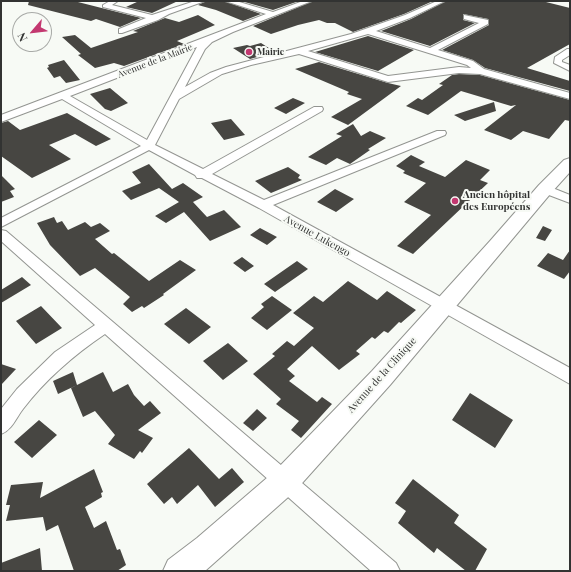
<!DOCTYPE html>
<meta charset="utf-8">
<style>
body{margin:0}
#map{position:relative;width:571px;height:572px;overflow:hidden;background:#f7faf5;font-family:"Playfair Display",serif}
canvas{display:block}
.frame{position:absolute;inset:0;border:2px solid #323332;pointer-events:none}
.north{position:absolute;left:12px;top:12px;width:40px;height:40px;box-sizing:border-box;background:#f7faf5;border:1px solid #a8aaa7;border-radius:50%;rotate:242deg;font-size:11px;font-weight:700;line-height:16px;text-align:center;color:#323332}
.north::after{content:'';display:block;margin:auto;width:14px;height:18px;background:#c33870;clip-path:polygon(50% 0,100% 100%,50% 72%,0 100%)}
</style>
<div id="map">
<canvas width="571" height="572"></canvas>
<div class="frame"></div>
<div class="north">N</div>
</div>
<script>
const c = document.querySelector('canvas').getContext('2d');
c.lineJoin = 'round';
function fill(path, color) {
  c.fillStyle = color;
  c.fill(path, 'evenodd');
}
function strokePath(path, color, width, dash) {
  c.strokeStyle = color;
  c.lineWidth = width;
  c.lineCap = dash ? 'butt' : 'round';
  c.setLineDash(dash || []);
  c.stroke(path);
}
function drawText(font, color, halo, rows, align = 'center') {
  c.font = font + ' "Playfair Display",serif';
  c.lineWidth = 4;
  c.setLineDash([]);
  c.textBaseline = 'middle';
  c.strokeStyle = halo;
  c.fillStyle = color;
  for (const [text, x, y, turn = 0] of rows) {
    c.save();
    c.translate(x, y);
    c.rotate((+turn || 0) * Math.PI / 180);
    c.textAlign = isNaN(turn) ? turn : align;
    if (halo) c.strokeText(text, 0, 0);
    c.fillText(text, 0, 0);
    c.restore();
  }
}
fill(new Path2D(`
 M29,1H74L141,18L120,27L96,19L91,21L28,5Z
 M139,1H178L152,13L126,7Z
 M206,1H224L261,14L243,21L216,10L198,5Z
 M241,1H299L273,10Z
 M313,1H433L404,14L353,32L335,23H327L319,20L298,25L271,34L253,26Z
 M446,1H542L570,8V44L527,68L570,81V91L485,68L473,60L442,50L489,25L488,19L463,14V20L475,23L430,46L381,31L411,19Z
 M198,15L215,25L177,41L184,44L124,66L114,63L95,68L78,55L81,54L62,37L75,35L91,48L138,32L133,31L165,18L179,22Z
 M368,36L414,50L378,71L315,52Z
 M261,43L275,52L250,59L233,48L247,45L250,46Z
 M64,60L80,80L66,83L60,76L54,78L47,68L49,67L48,65Z
 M319,62L388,83L401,86L348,125L331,117L362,99L347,94L349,92L295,69Z
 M459,74L480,75L570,100V121L565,120L549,139L523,131L511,140L484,130L516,105L511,106L461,91L428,115L406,106L418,98L422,100L443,85L439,84L452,75Z
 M110,88L128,103L111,111L105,109L90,94Z
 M293,98L305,103L286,114L274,108Z
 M494,102L496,111L465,121L454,115Z
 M67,113L111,139L96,146L75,134L49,145L71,159L32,178L1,156V123L8,121L20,130Z
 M231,119L245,135L224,140L211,123Z
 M353,124L361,136L370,131L386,138L368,149L370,150L350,164L337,158L326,165L308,157L342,136L336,134Z
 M411,155L425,162L419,166L445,177L466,160L490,170L480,180L488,183L413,254L397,246L431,215L404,202L426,183L403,173L405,171L396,166Z
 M149,164L172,189L183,183L203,197L193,202L207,217L224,210L241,227L210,241L184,212L166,223L155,216L179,202L159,188L131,200L122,191L141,183L132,172Z
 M288,167L300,175L298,178L302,180L271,193L255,181Z
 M1,175L15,189L10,191L14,197L1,202Z
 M335,189L354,199L336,212L317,202Z
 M54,217L57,223L62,221L68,230L85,222L91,227L100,223L110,231L95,239L112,254L114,253L149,281L180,260L196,270L163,294L164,295L144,308L142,306L132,312L123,304L130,297L95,268L80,276L50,245L37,223Z
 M543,226L552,230L545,241L536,238Z
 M260,228L277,237L267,245L250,235Z
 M570,250V271L564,279L537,266L548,253L563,260Z
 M242,257L254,266L245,272L233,263Z
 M297,261L308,269L275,292L264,284Z
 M22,277L31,285L1,303V290Z
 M348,281L377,300L387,291L416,310L401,323L399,322L388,333L384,331L375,339L372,337L356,351L360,354L339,370L312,346L287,369L295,376L289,381L317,402L322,397L332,404L301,438L291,430L299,421L276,404L281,399L253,374L275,356L272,354L287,341L294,346L314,328L293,313L314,296L323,302Z
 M272,296L292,310L267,330L251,318L264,307L261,304Z
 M41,306L62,328L36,344L16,321Z
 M186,308L211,327L189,344L164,324Z
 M228,343L248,361L223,380L203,361Z
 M1,364L16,369L1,385Z
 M73,372L77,385L58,394L53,381Z
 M103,372L113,392L128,384L134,395L144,406L150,401L161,413L138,430L153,438L142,453L140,451L134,459L108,444L115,435L95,411L83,417L71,388Z
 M470,393L513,420L495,448L452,420Z
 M257,409L267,418L253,431L243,423Z
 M39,420L57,435L32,458L14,442Z
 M189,448L219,479L232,468L244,482L215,507L198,485L177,504L172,497L164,504L147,484Z
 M94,469L103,492L101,493L102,497L85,507L94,528L106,521L117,550L120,549L126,565L117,571H74L58,525L46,531L43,517L6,521L10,505H6L11,485L43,482L40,498Z
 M413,479L459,515L454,523L487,549L475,571H466L437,548L434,553L398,523L406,511L395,503Z
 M40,548L42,571H1V563Z`), '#474642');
const street = new Path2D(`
 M110,1H118L112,5L152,15L195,1H205L169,14L158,20L122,33H119V29L146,18L103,7V5Z
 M225,1H236L273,12L303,1H312L233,32L212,42L205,49L185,87L210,73L226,67L351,34L405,15L437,1H445L410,18L376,31L430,48L479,23L464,19V15L488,20V24L438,50L473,61L484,69L570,93V99L480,74L459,73L388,82L299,54L251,65L222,74L179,99L155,145L203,169L314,107H322L323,109L322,111L212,174L264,200L437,131H445L446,133L445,135L273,205L570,368V384L259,208L202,178H197L195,175L149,150L1,227V218L141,146L62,99L1,122V115L266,14ZM368,34L467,65L471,68L459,67L388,76L308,51ZM197,47L147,140L70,96Z
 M567,49H570V55L562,60V62L570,65V71L554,63L555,57Z
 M545,185L570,195V203L541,192L539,189L541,186Z
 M1,230L6,231L396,563L400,571H371L105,334C74,355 46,379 23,409C16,418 12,430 1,434V409L17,389L55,352L95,325L1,241Z`);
const secondary = new Path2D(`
 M570,158V172L551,193L390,385L295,491L205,571H163L168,560L197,538L275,471L372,371L490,241L539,185L564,160Z`);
strokePath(street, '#939591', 2);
strokePath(secondary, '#939591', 2);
fill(street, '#fff');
fill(secondary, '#fff');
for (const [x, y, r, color] of [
 [249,52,4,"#c33870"],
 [455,201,4,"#c33870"]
]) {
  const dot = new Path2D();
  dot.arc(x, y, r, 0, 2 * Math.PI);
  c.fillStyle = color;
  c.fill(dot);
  strokePath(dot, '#f7faf5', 1.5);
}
drawText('bold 9px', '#323332', '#f7faf5', [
 ["Mairie",257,52]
], 'left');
drawText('9px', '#323332', '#f7faf5', [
 ["Avenue de la Mairie",155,61,-21]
]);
drawText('bold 10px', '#323332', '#f7faf5', [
 ["Ancien hôpital",463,195],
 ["des Européens",463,207]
], 'left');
drawText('10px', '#323332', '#f7faf5', [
 ["Avenue Lukengo",317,236,29],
 ["Avenue de la Clinique",382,375,-48]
]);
</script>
